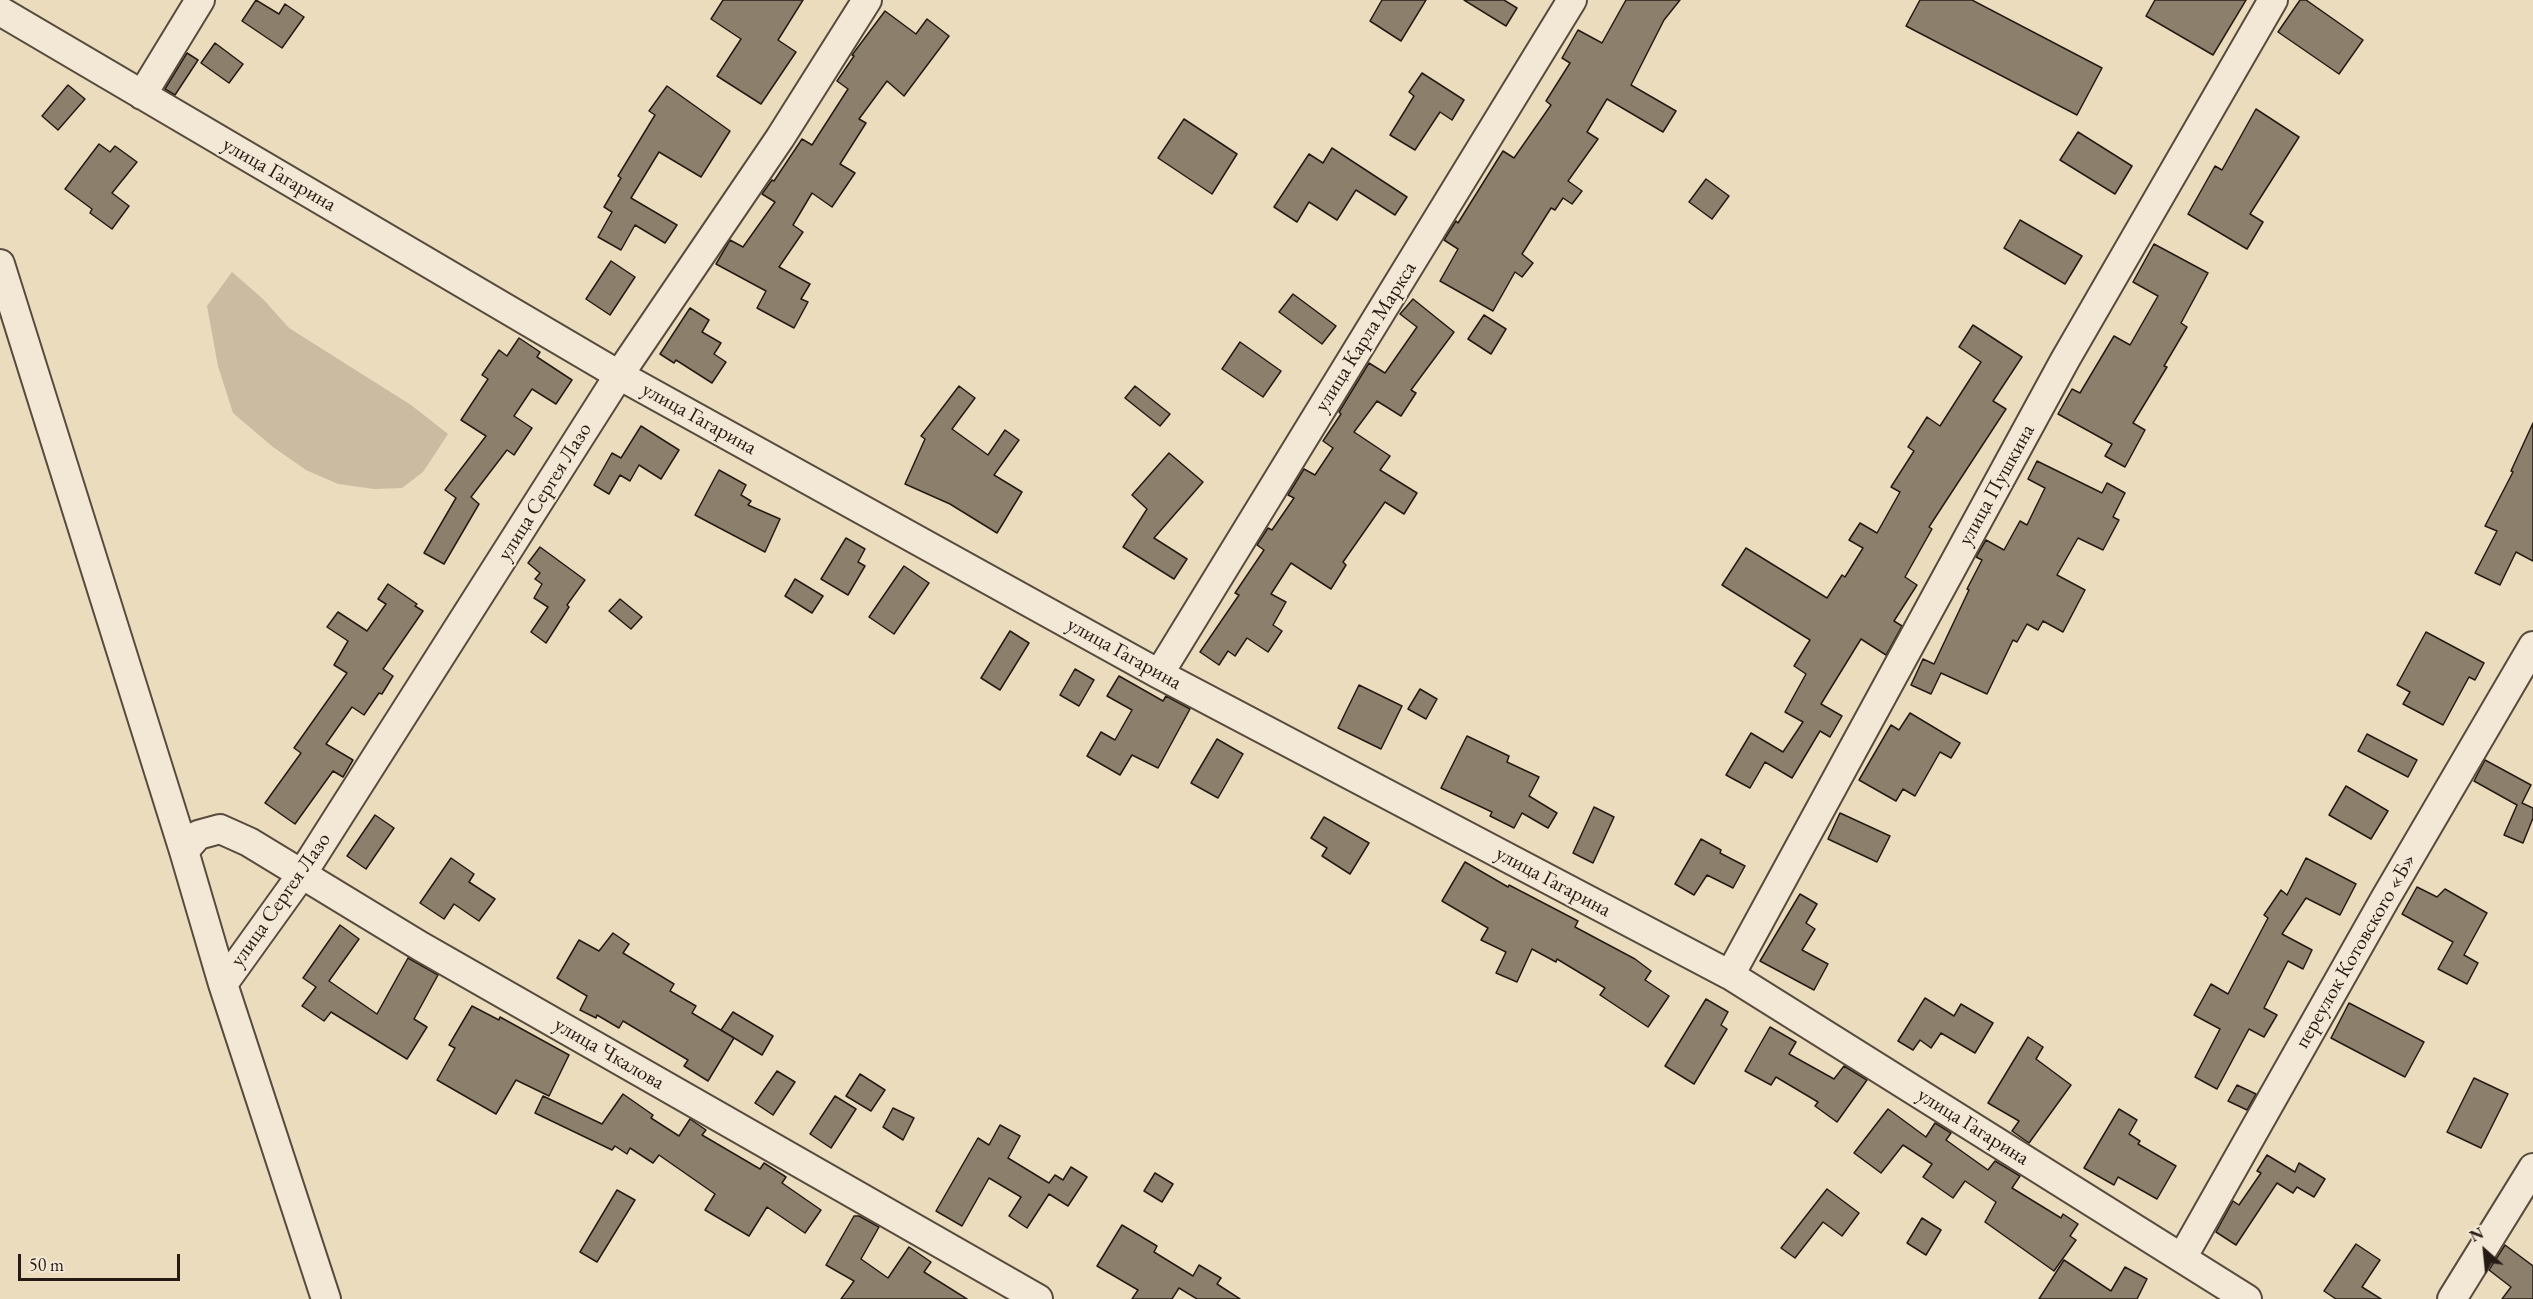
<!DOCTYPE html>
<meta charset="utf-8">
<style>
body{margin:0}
#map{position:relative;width:2533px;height:1299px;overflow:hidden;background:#ebdcbe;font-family:"EB Garamond",serif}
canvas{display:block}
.north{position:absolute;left:2455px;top:1221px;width:60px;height:60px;-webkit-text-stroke:4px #f2e8d5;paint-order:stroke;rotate:333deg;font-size:16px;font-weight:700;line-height:24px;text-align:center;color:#261b14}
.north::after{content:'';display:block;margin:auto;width:21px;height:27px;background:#261b14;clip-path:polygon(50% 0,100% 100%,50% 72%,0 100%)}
.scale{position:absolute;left:18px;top:1254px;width:162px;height:27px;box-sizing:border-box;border:3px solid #261b14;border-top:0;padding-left:8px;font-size:18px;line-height:21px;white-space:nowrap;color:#261b14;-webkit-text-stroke:4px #f2e8d5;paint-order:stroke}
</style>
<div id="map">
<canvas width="2533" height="1299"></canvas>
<div class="north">N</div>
<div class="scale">50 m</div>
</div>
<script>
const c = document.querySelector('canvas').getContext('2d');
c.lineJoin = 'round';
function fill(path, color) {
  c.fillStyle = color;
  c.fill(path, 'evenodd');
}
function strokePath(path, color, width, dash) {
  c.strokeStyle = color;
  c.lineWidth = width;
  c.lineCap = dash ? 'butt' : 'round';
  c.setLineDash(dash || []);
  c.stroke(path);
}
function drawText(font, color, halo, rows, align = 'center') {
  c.font = font + ' "EB Garamond",serif';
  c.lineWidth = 4.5;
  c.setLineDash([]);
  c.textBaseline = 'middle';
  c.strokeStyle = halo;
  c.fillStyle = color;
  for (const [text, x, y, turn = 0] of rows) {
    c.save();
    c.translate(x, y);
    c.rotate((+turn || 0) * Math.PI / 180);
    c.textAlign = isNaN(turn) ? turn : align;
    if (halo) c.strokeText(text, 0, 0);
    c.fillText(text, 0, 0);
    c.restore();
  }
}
fill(new Path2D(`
 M232,272L263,299L289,328L411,405L448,434L423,472L402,488L374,489L338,484L306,470L273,447L233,413L218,366L207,306Z`), '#cabba1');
const building = new Path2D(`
 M256,0L279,14L285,4L304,17L282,48L242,21Z
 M723,0H803L778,40L796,52L761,104L717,76L741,39L711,19Z
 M1382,0H1426L1401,41L1370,21Z
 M1464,0H1504L1517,8L1506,26Z
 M1626,0H1680L1664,20L1631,85L1676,111L1663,132L1607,99L1587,132L1598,139L1568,181L1582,191L1572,204L1563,198L1555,210L1551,208L1522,254L1533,263L1522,277L1515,272L1493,311L1440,281L1458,249L1444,240L1456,221L1458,223L1503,151L1514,158L1551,105L1546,101L1570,63L1562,58L1578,30L1602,43Z
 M1920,0H1972L2102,68L2077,115L1906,26Z
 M2155,0H2246L2213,55L2146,16Z
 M2300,0H2306L2363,40L2339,74L2278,32Z
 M885,11L916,34L927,19L949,36L904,96L887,81L859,119L866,123L840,164L855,173L832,207L812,193L793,225L803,232L779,267L810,284L801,299L808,302L794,328L757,308L766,291L716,264L730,240L743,247L775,202L762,194L772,180L774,181L802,139L812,145L848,89L837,81L854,56L852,55Z
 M215,43L243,64L229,83L201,63Z
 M187,53L198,60L175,95L165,89Z
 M1422,73L1464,100L1452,120L1440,112L1415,150L1390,135L1414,96L1409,92Z
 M68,85L85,99L58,130L42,116Z
 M667,86L730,131L701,177L659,152L631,198L677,225L665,243L635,225L621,250L598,237L612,212L604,207L621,178L618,176L655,115L649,111Z
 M2256,109L2299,137L2250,214L2263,222L2247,249L2188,214L2215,166L2222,170Z
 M1184,119L1237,154L1212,194L1158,158Z
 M2078,132L2132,166L2115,194L2060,160Z
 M99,144L110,152L115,146L137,162L112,193L129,206L112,229L90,213L92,209L65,189Z
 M1332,148L1407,197L1395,215L1356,190L1337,220L1309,202L1297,222L1274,207L1309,154L1323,163Z
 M1706,179L1729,196L1712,219L1689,202Z
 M2020,220L2082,256L2065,284L2004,248Z
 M2154,244L2208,273L2181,323L2187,327L2164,366L2167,367L2133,423L2145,430L2125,467L2105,456L2112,444L2058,414L2072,389L2080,393L2114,336L2130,345L2158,296L2133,282Z
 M611,261L635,277L610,315L586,299Z
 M1293,294L1336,326L1322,344L1279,312Z
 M1413,299L1454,332L1411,390L1416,393L1401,416L1377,401L1354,432L1390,456L1380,470L1417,493L1404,514L1385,502L1343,562L1346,565L1331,589L1291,563L1271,594L1286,602L1273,625L1282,631L1268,652L1247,638L1235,656L1228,651L1219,665L1200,652L1239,595L1235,593L1264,550L1257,545L1268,528L1272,530L1294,498L1288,495L1304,469L1315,475L1333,448L1323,441L1341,414L1339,412L1369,363L1385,373L1417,327L1400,314Z
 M690,308L709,320L702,332L721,343L714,354L726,362L712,383L676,360L674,363L660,354Z
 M1484,315L1506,329L1491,354L1468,339Z
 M1973,325L2022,357L1993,401L2006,409L1929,527L1932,529L1905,577L1917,585L1894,621L1902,626L1886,655L1861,639L1821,704L1842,716L1830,737L1820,731L1792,778L1765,762L1750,788L1726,775L1751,733L1783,752L1803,722L1785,712L1806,674L1794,666L1810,640L1722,585L1746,548L1827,598L1842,575L1845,577L1863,548L1849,540L1860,523L1877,533L1900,492L1891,487L1914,451L1908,447L1927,417L1940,426L1981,362L1959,347Z
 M519,338L540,352L537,357L572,380L556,404L532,389L514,416L532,428L514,455L507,450L471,497L479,504L444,564L424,553L456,498L445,490L486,436L461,420L488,379L482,375L499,350L507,356Z
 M1240,342L1281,371L1263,397L1222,369Z
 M959,386L975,398L952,429L988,455L1005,430L1019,440L994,475L1022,492L997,533L950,504L905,484L925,439L921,436Z
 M1135,386L1170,414L1160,426L1125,398Z
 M2533,423V561L2516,552L2500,585L2475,573L2497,531L2485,526L2513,472L2511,471Z
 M641,426L679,450L661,479L639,465L630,481L620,475L609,494L594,485L612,453L621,458Z
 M1169,453L1203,482L1154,538L1187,559L1174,579L1123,547L1147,509L1132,495Z
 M2037,461L2102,493L2107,483L2125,493L2113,517L2119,520L2103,550L2078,538L2057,575L2085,590L2063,632L2043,621L2038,630L2027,624L2017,642L2013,640L1987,694L1941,673L1931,694L1911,685L1923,659L1934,664L1969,590L1967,589L1982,560L1976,557L1986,540L2004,550L2020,521L2027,525L2045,488L2028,479Z
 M719,470L746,485L741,495L751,501L748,505L780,519L765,552L695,515Z
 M846,538L865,549L858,562L865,566L848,595L821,579Z
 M540,547L585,580L567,605L569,607L546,643L531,632L548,607L534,598L542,584L535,579L540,573L528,563Z
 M904,566L929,583L894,634L869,617Z
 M795,579L823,596L812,613L785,596Z
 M388,584L417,604L415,606L423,611L383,669L393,676L382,694L379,693L364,715L352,707L326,744L353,760L343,777L333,771L295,824L265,803L301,753L294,748L347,673L334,665L348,641L327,627L338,612L367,631L386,604L378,599Z
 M620,599L642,617L631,629L609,611Z
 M1010,631L1029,643L1000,690L981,678Z
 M2426,632L2484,663L2475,680L2469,677L2443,725L2403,704L2410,692L2397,685Z
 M1075,669L1094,680L1079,706L1060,695Z
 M1119,676L1163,701L1166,696L1190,709L1158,768L1132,755L1120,775L1087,756L1101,732L1115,740L1132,710L1107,696Z
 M1359,685L1402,706L1381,749L1338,728Z
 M1420,689L1437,699L1426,719L1408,709Z
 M1910,713L1960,743L1951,758L1940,752L1915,796L1903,789L1896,801L1859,780L1891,725L1899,730Z
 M2367,734L2417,760L2408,777L2358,751Z
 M1467,736L1509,756L1507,762L1539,777L1529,796L1557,813L1548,828L1522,813L1514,828L1490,816L1492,812L1441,788Z
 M1217,739L1243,754L1218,798L1191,783Z
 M2485,760L2531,785L2522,803L2533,808V818L2523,843L2504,835L2517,805L2474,781Z
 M2346,786L2388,811L2371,839L2329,815Z
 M1594,807L1614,817L1593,863L1573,853Z
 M1840,813L1890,836L1877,862L1828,839Z
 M375,815L394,828L366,869L347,856Z
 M1324,817L1369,843L1350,874L1322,856L1327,848L1311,838Z
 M1701,839L1721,850L1720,853L1745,866L1733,888L1707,875L1694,895L1675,884Z
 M451,858L474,874L469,882L495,899L479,921L454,904L444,919L420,903Z
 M2306,858L2356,884L2340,915L2306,898L2282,934L2312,950L2303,969L2288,961L2264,1008L2277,1015L2264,1037L2249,1029L2217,1089L2195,1077L2220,1029L2194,1015L2211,984L2228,994L2268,918L2264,915L2281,890L2287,895Z
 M1465,862L1508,887L1509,885L1578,921L1575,927L1635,959L1651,971L1645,980L1669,996L1648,1027L1600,995L1605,988L1557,959L1556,962L1532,949L1517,982L1496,973L1506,952L1481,940L1488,928L1442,901Z
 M2417,887L2437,897L2445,889L2487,913L2464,955L2478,963L2467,984L2438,969L2453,942L2402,914Z
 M1800,894L1817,904L1806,923L1815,929L1802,950L1828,964L1814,990L1760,961Z
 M340,925L359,939L329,981L377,1014L408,958L438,975L414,1019L427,1027L407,1059L331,1012L324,1021L302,1006L316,987L303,978Z
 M613,933L629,944L623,953L674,984L670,991L696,1006L692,1013L734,1038L708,1081L684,1066L688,1060L623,1021L619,1028L597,1015L596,1018L580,1010L587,996L557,978L579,940L599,951Z
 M1925,998L1954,1016L1961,1004L1993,1023L1975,1053L1941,1033L1931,1048L1920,1040L1913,1050L1898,1041Z
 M1706,999L1728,1012L1721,1025L1727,1029L1694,1084L1665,1066Z
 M2349,1003L2424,1042L2405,1077L2331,1038Z
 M472,1006L499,1020L500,1017L569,1055L549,1096L516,1080L496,1114L437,1080L455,1048L449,1045Z
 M733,1012L773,1036L762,1055L721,1030Z
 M1770,1027L1796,1042L1789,1054L1834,1079L1844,1066L1867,1080L1837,1122L1815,1106L1818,1102L1776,1077L1771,1085L1745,1071Z
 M2028,1037L2043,1047L2036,1059L2071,1085L2029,1143L2012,1131L2019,1121L1988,1103Z
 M777,1071L795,1082L773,1115L755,1103Z
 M860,1074L885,1090L871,1111L846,1096Z
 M2474,1078L2508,1094L2481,1148L2447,1132Z
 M2237,1085L2256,1094L2247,1110L2228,1101Z
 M623,1094L653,1115L651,1118L679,1136L690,1119L706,1130L702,1135L760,1169L764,1163L786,1177L782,1183L821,1210L805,1233L767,1207L749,1236L705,1210L715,1194L659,1155L653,1163L630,1148L627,1154L615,1146L612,1150L535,1113L543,1096L602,1124Z
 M835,1096L856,1109L831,1148L810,1134Z
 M893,1108L914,1118L903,1140L883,1127Z
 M1888,1109L1926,1137L1935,1123L1951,1133L1946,1140L1988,1170L1995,1161L2020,1176L2012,1188L2061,1218L2063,1214L2078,1224L2070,1236L2076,1240L2054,1271L1985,1222L1996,1202L1965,1181L1953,1198L1923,1177L1932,1164L1903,1145L1881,1173L1854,1153Z
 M2119,1109L2137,1120L2129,1134L2140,1141L2138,1144L2176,1166L2157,1199L2118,1177L2114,1185L2084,1168Z
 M1000,1125L1020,1136L1008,1158L1049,1183L1055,1175L1063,1180L1071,1167L1087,1177L1068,1206L1049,1194L1027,1228L1009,1216L1021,1197L989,1178L962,1226L936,1211L978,1138L989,1145Z
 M2267,1155L2295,1172L2299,1163L2325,1179L2314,1197L2297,1187L2293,1193L2277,1183L2236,1245L2216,1232L2233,1201L2239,1205L2261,1173L2257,1171Z
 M1155,1173L1173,1184L1162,1202L1144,1191Z
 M1827,1189L1859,1213L1842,1236L1823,1222L1795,1258L1781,1248Z
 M617,1190L635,1200L597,1262L580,1252Z
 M854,1216H859L879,1227L861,1259L888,1278L909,1247L931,1262L924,1272L967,1299H841L854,1281L826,1265Z
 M1922,1218L1941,1230L1926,1255L1907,1243Z
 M1122,1225L1157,1246L1154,1252L1193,1276L1199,1265L1221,1278L1217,1284L1240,1299H1197L1179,1288L1172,1299H1132L1138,1290L1097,1266Z
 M2356,1244L2380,1260L2362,1287L2381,1299H2336L2324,1291Z
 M2505,1245L2533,1266V1299H2502L2511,1287L2489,1270Z
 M2064,1260L2111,1291L2125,1267L2147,1279L2137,1299H2039Z`);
fill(building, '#8c7f6c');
strokePath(building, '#261b14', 1.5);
const minor = new Path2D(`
 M0,11L619,375L1159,674L1730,975L2247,1299
 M142,95L200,0
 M0,264L184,851L223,984L326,1299
 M1159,674L1572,0
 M184,851L198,835L220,829L249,842L420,946L1038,1299
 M1730,975L2065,360L2273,0
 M223,984L302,874L619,375L780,138L867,0
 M2182,1258L2385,899L2533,646
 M2452,1299L2533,1168`);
strokePath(minor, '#574b3e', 32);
strokePath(minor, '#f2e8d5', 28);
drawText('21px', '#261b14', '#f2e8d5', [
 ["улица Гагарина",279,175,30],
 ["улица Карла Маркса",1366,337,-58],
 ["улица Гагарина",699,419,29],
 ["улица Пушкина",1997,485,-61],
 ["улица Сергея Лазо",545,492,-58],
 ["улица Гагарина",1124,654,29],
 ["улица Гагарина",1553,882,28],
 ["улица Сергея Лазо",281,900,-55],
 ["переулок Котовского «Б»",2356,951,-60],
 ["улица Чкалова",609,1054,30],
 ["улица Гагарина",1973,1127,32]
]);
</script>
